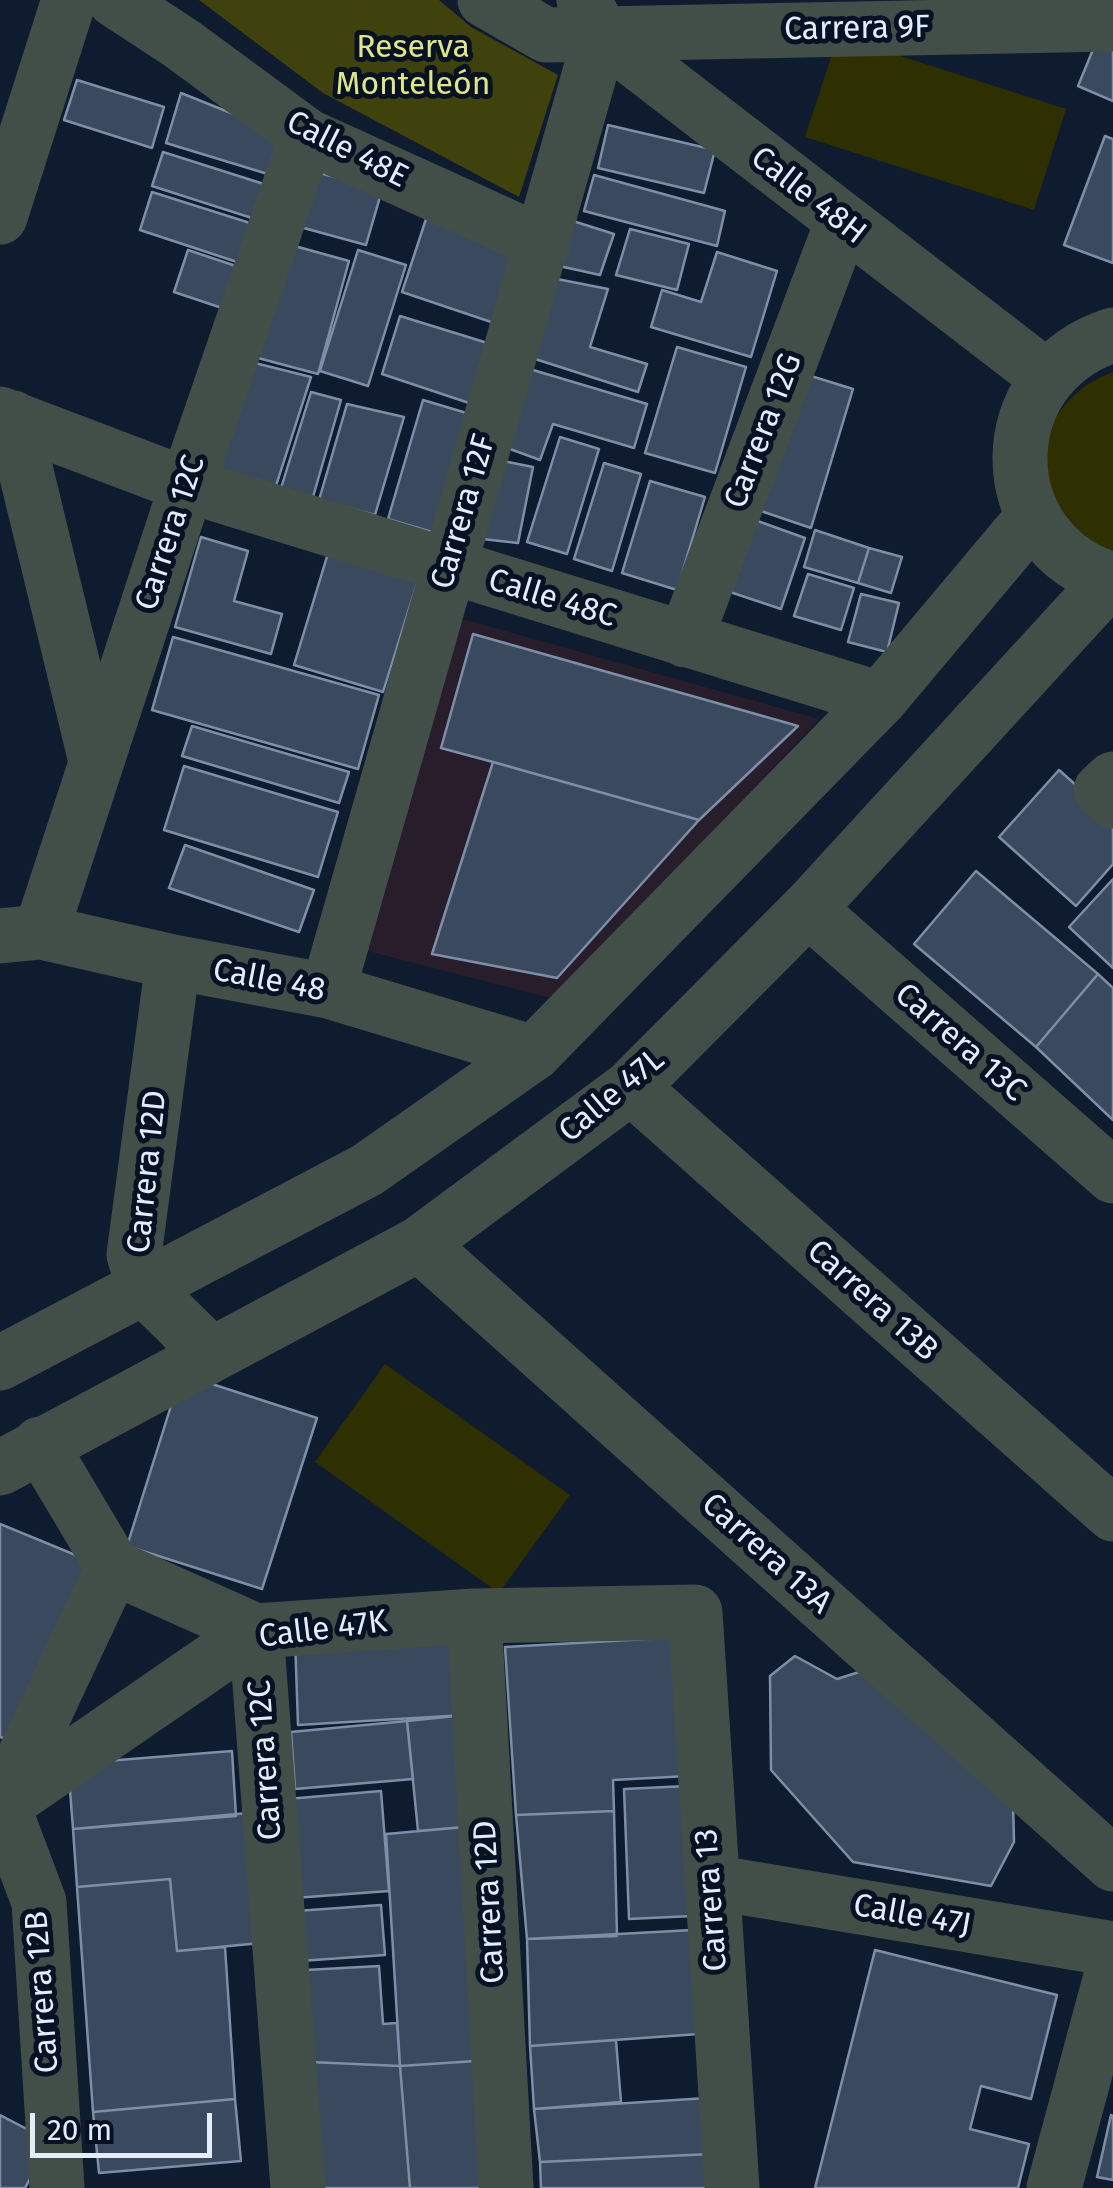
<!DOCTYPE html>
<meta charset="utf-8">
<style>
body{margin:0}
#map{position:relative;width:1113px;height:2188px;overflow:hidden;background:#0f1b2e;font-family:"Fira Sans",sans-serif}
canvas{display:block}
.scale{position:absolute;left:30px;top:2113px;width:182px;height:45px;box-sizing:border-box;border:5px solid #e3ecf9;border-top:0;padding-left:12px;font-size:30px;line-height:35px;white-space:nowrap;color:#e3ecf9;-webkit-text-stroke:8px #071124;paint-order:stroke}
</style>
<div id="map">
<canvas width="1113" height="2188"></canvas>
<div class="scale">20 m</div>
</div>
<script>
const c = document.querySelector('canvas').getContext('2d');
c.lineJoin = 'round';
function fill(path, color) {
  c.fillStyle = color;
  c.fill(path, 'evenodd');
}
function strokePath(path, color, width, dash) {
  c.strokeStyle = color;
  c.lineWidth = width;
  c.lineCap = dash ? 'butt' : 'round';
  c.setLineDash(dash || []);
  c.stroke(path);
}
function drawText(font, color, halo, rows, align = 'center') {
  c.font = font + ' "Fira Sans",sans-serif';
  c.lineWidth = 10;
  c.setLineDash([]);
  c.textBaseline = 'middle';
  c.strokeStyle = halo;
  c.fillStyle = color;
  for (const [text, x, y, turn = 0] of rows) {
    c.save();
    c.translate(x, y);
    c.rotate((+turn || 0) * Math.PI / 180);
    c.textAlign = isNaN(turn) ? turn : align;
    if (halo) c.strokeText(text, 0, 0);
    c.fillText(text, 0, 0);
    c.restore();
  }
}
fill(new Path2D(`
 M463,619L819,719L554,999L356,948Z`), '#281d2b');
fill(new Path2D(`
 M838,36L1066,109L1034,210L805,137Z
 M1113,372V564L1047,503C1046,485 1042,463 1045,446C1053,410 1079,384 1113,372Z
 M385,1364L570,1495L499,1593L315,1462Z`), '#2e3001');
fill(new Path2D(`
 M199,0H439L471,27L558,75L519,197L323,93Z`), '#40420e');
const building = new Path2D(`
 M1099,35H1113V101L1078,86Z
 M77,80L164,107L152,148L64,120Z
 M181,93L281,133L271,175L166,143Z
 M608,125L715,150L704,193L598,168Z
 M1105,136L1113,139V263L1064,245Z
 M163,152L267,185L255,219L152,186Z
 M316,172L382,190L366,245L300,227Z
 M594,175L725,211L717,246L584,211Z
 M152,192L250,223L237,262L140,230Z
 M428,213L523,245L497,324L402,292Z
 M573,221L614,234L600,275L559,266Z
 M630,229L689,244L677,290L616,275Z
 M291,245L349,261L318,374L258,358Z
 M188,250L239,267L225,309L174,292Z
 M358,250L406,265L368,386L320,371Z
 M717,252L777,271L751,357L651,327L662,290L701,302Z
 M557,279L608,289L590,347L647,364L638,392L532,358Z
 M400,316L494,345L475,405L382,374Z
 M677,347L746,367L715,473L645,453Z
 M251,362L311,377L274,492L218,476Z
 M523,367L647,404L634,448L553,424L540,460L499,445Z
 M798,372L853,389L811,528L755,509Z
 M311,392L341,400L313,497L281,488Z
 M423,400L470,414L435,533L388,519Z
 M347,404L404,417L375,515L319,500Z
 M560,437L599,449L567,554L527,542Z
 M493,459L533,467L518,543L473,538Z
 M604,463L641,474L612,571L574,559Z
 M650,481L705,497L677,590L622,573Z
 M752,519L805,538L781,609L727,591Z
 M815,530L869,548L858,583L804,567Z
 M201,537L248,551L234,601L282,614L271,654L175,627Z
 M869,548L902,557L891,593L858,583Z
 M329,550L419,577L383,692L294,665Z
 M808,574L854,588L841,630L794,616Z
 M861,594L899,603L887,652L848,642Z
 M473,634L798,726L699,820L493,762L441,748Z
 M173,637L379,695L358,769L152,710Z
 M192,726L349,772L339,803L182,756Z
 M493,762L699,820L557,978L432,954Z
 M184,766L338,812L318,877L164,830Z
 M1059,770L1113,818V864L1076,906L999,837Z
 M185,845L314,890L299,932L169,888Z
 M976,871L1098,974L1036,1047L914,944Z
 M1113,879V968L1069,927Z
 M1098,974L1113,988V1120L1036,1047Z
 M181,1374L317,1418L262,1589L127,1546Z
 M0,1524L90,1561L14,1742L0,1737Z
 M459,1633L465,1715L298,1725L295,1639Z
 M683,1637L688,1776L613,1780L614,1811L516,1815L505,1647Z
 M795,1656L837,1679L875,1667L1013,1799L1014,1842L991,1886L853,1862L771,1770L770,1676Z
 M465,1715L476,1826L418,1831L407,1721Z
 M407,1721L413,1779L295,1789L291,1732Z
 M232,1751L236,1816L73,1829L68,1764Z
 M687,1786L693,1916L629,1919L624,1789Z
 M381,1791L389,1891L294,1898L287,1799Z
 M614,1811L617,1936L527,1939L516,1815Z
 M248,1813L261,1943L177,1951L170,1879L77,1887L73,1829Z
 M476,1826L491,2060L400,2066L386,1834Z
 M170,1879L177,1951L225,1947L235,2099L93,2112L77,1887Z
 M381,1905L385,1955L300,1961L296,1911Z
 M692,1930L699,2034L530,2046L527,1939Z
 M875,1950L1057,1995L1031,2099L981,2086L970,2129L1029,2144L1018,2188H815Z
 M379,1966L383,2024L397,2023L400,2066L310,2062L306,1970Z
 M616,2040L621,2102L534,2109L530,2046Z
 M491,2060L495,2188H410L400,2066Z
 M310,2062L400,2066L410,2188H318Z
 M707,2098L711,2154L540,2162L534,2109Z
 M235,2099L241,2161L99,2173L93,2112Z
 M0,2115L50,2141L25,2188H0Z
 M1111,2115L1113,2116V2180L1097,2177Z
 M711,2154L713,2188H541L540,2162Z`);
fill(building, '#3b495f');
strokePath(building, '#7f8ea7', 2.5);
strokePath(new Path2D(`
 M115,0L182,44L307,136L543,243
 M485,0L546,35L1113,24
 M0,217L69,0
 M0,414L187,485L880,699
 M13,418L96,761
 M685,640L842,223
 M1113,779L1101,790L1113,801
 M808,909L1113,1176
 M41,932L187,485L307,136
 M0,936L41,932L173,962L328,991L534,1053
 M173,962L134,1255L145,1289L211,1354
 M328,991L601,34
 M631,1087L1113,1514
 M419,1244L1113,1864
 M40,1444L113,1567L256,1631L298,2188
 M474,1616L506,2188
 M3,1802L113,1567
 M2,1804L39,1902L57,2188
 M0,1807L256,1631L474,1616L695,1612L732,2188
 M711,1882L1113,1949
 M1054,2188L1113,1969`), '#424e48', 55);
strokePath(new Path2D(`
 M584,0L601,34L1048,378
 M1113,335C990,374 988,542 1113,580
 M0,1363L367,1170L534,1053L880,699L1033,517
 M0,1468L419,1244L631,1087L808,909L1111,579`), '#424e48', 55);
drawText('32px', '#e3ecf9', '#071124', [
 ["Carrera 9F",857,29,-1],
 ["Calle 48E",347,150,27],
 ["Calle 48H",808,196,38],
 ["Carrera 12G",764,431,-69],
 ["Carrera 12F",464,512,-74],
 ["Carrera 12C",171,533,-72],
 ["Calle 48C",552,599,17],
 ["Calle 48",269,981,11],
 ["Carrera 13C",960,1043,41],
 ["Calle 47L",612,1096,-40],
 ["Carrera 12D",148,1172,-84],
 ["Carrera 13B",872,1301,42],
 ["Carrera 13A",766,1554,42],
 ["Calle 47K",323,1630,-7],
 ["Carrera 12C",266,1760,-94],
 ["Carrera 13",712,1900,-94],
 ["Carrera 12D",490,1902,-93],
 ["Calle 47J",912,1916,10],
 ["Carrera 12B",43,1992,-94]
]);
drawText('32px', '#e0e687', '#071124', [
 ["Reserva",413,48],
 ["Monteleón",413,85]
]);
</script>
